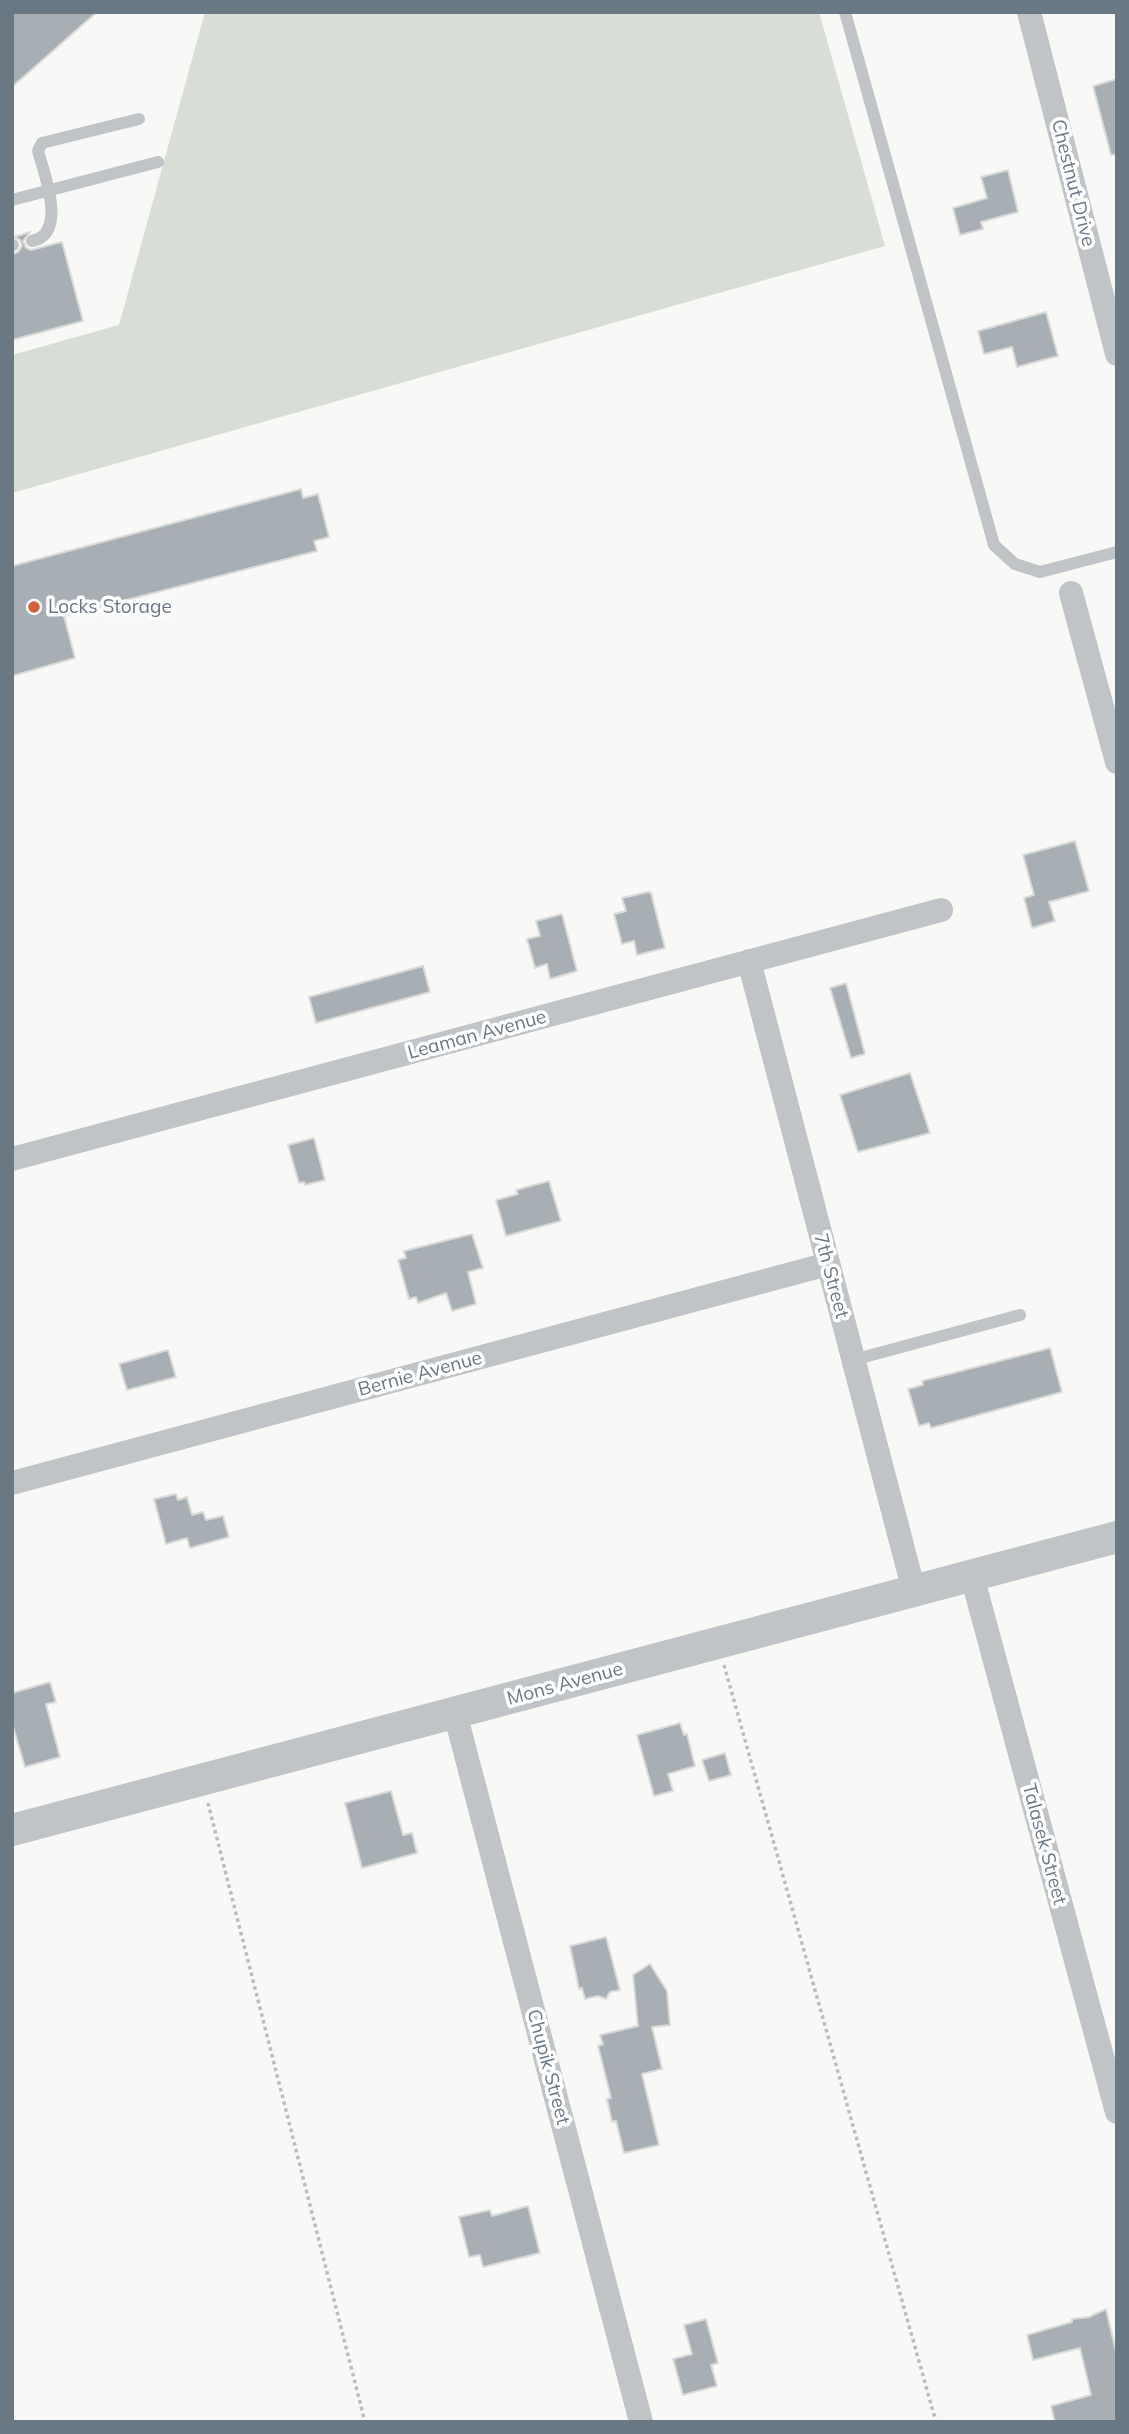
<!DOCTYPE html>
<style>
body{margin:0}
#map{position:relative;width:1129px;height:2434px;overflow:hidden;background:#f8f8f6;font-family:Mulish,sans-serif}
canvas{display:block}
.frame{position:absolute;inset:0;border:14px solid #6a7884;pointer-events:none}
</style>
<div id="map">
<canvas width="1129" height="2434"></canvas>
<div class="frame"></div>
</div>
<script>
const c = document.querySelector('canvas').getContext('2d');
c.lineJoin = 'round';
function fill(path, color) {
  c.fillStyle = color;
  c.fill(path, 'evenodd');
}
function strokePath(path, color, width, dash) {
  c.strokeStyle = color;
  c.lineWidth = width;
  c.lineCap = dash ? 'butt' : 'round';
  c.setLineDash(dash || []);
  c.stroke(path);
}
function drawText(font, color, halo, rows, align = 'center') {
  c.font = font + ' Mulish,sans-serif';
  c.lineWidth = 7;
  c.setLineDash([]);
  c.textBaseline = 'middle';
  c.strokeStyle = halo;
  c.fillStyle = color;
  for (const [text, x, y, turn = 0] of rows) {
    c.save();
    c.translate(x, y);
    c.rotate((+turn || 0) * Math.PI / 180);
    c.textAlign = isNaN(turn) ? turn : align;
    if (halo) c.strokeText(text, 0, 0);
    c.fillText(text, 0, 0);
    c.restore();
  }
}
fill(new Path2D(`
 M205,12H819L885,246L12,493V355L119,325Z`), '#d8ddd5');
const building = new Path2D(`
 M12,12H97L12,87Z
 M1117,79V154L1111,155L1093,86Z
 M1008,170L1018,212L981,222L983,229L960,235L953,208L987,198L981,177Z
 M30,232L23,241L26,248L31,250L62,242L83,321L12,340V254L18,252L22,246L20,240L14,237Z
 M1046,312L1058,356L1017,367L1012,347L984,354L978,331Z
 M301,489L303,498L318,494L329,537L314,541L317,551L64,616L75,658L12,676V566Z
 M1075,841L1089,891L1049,902L1055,921L1032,928L1024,898L1034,895L1023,855Z
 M648,892L651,893L665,948L637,955L634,941L622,944L614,914L626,911L622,898Z
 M562,914L577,971L550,979L547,964L535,968L527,939L540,936L536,921Z
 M423,966L430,992L316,1023L309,997Z
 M846,983L865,1054L851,1058L830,988Z
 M910,1073L930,1133L858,1152L840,1095Z
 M314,1138L325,1180L305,1185L304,1182L299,1183L288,1145Z
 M549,1181L561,1221L506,1236L496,1200L518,1194L516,1190Z
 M472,1234L483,1268L468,1272L476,1304L452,1311L446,1293L418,1303L416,1297L409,1299L398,1260L406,1258L404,1251Z
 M1050,1348L1062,1392L931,1428L929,1423L919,1426L908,1389L923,1385L922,1381Z
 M168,1350L176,1377L127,1390L119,1364Z
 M176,1494L178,1500L187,1497L192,1515L203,1512L206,1520L223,1516L229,1537L190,1548L187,1538L166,1544L154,1499Z
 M50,1682L56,1702L46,1704L60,1757L25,1767L12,1723V1693Z
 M680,1723L684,1735L687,1734L695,1766L668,1774L673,1791L654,1796L637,1735Z
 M725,1753L731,1775L709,1781L702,1760Z
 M391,1791L403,1835L412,1833L417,1853L362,1868L345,1803Z
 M606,1937L620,1990L610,1992L606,1999L598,1996L585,1999L582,1988L579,1989L570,1946Z
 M650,1964L667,1991L670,2025L652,2027L662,2069L642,2074L659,2145L624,2153L616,2121L612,2122L607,2099L611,2098L598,2046L603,2044L600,2035L638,2026L633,1975Z
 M528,2206L540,2253L483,2267L480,2255L469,2257L459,2217L490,2210L492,2216Z
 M1106,2309L1117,2356V2422H1055L1051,2406L1091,2395L1080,2348L1033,2360L1027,2335L1072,2322V2319L1089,2317Z
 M706,2319L718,2363L711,2365L717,2386L683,2395L673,2359L692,2354L684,2325Z`);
fill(building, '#a8afb4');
strokePath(building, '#dadad8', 2);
strokePath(new Path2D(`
 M724,1665L936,2422
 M208,1803L365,2422`), '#babdbf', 3.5, [3.5, 3.5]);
strokePath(new Path2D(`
 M845,12L994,545L1015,564L1040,572L1117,552
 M12,200L158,162
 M32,241C68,234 44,173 38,151L42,143L139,119
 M12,245H13
 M853,1360L1020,1315`), '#c0c4c7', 12);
strokePath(new Path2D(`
 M1029,12L1117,354
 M1071,593L1117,762
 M749,961L914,1591
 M12,1159L941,910
 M12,1483L828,1264
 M972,1576L1117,2112
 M455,1713L641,2422`), '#c0c4c7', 24);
strokePath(new Path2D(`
 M12,1830L1117,1537`), '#c0c4c7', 32);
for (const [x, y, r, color] of [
 [34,607,7,"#d45f3a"]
]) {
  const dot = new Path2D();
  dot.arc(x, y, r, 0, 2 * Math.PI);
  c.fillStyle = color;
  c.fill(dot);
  strokePath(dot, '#fff', 2.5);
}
drawText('19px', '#6a7884', '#fff', [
 ["Chestnut Drive",1073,183,76],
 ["Leaman Avenue",477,1035,-15],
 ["7th Street",831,1276,75],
 ["Bernie Avenue",420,1374,-15],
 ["Mons Avenue",565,1684,-15],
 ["Talasek Street",1044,1844,75],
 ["Chupik Street",548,2067,75]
]);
drawText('19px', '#6a7884', '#fff', [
 ["Locks Storage",48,607]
], 'left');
</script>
